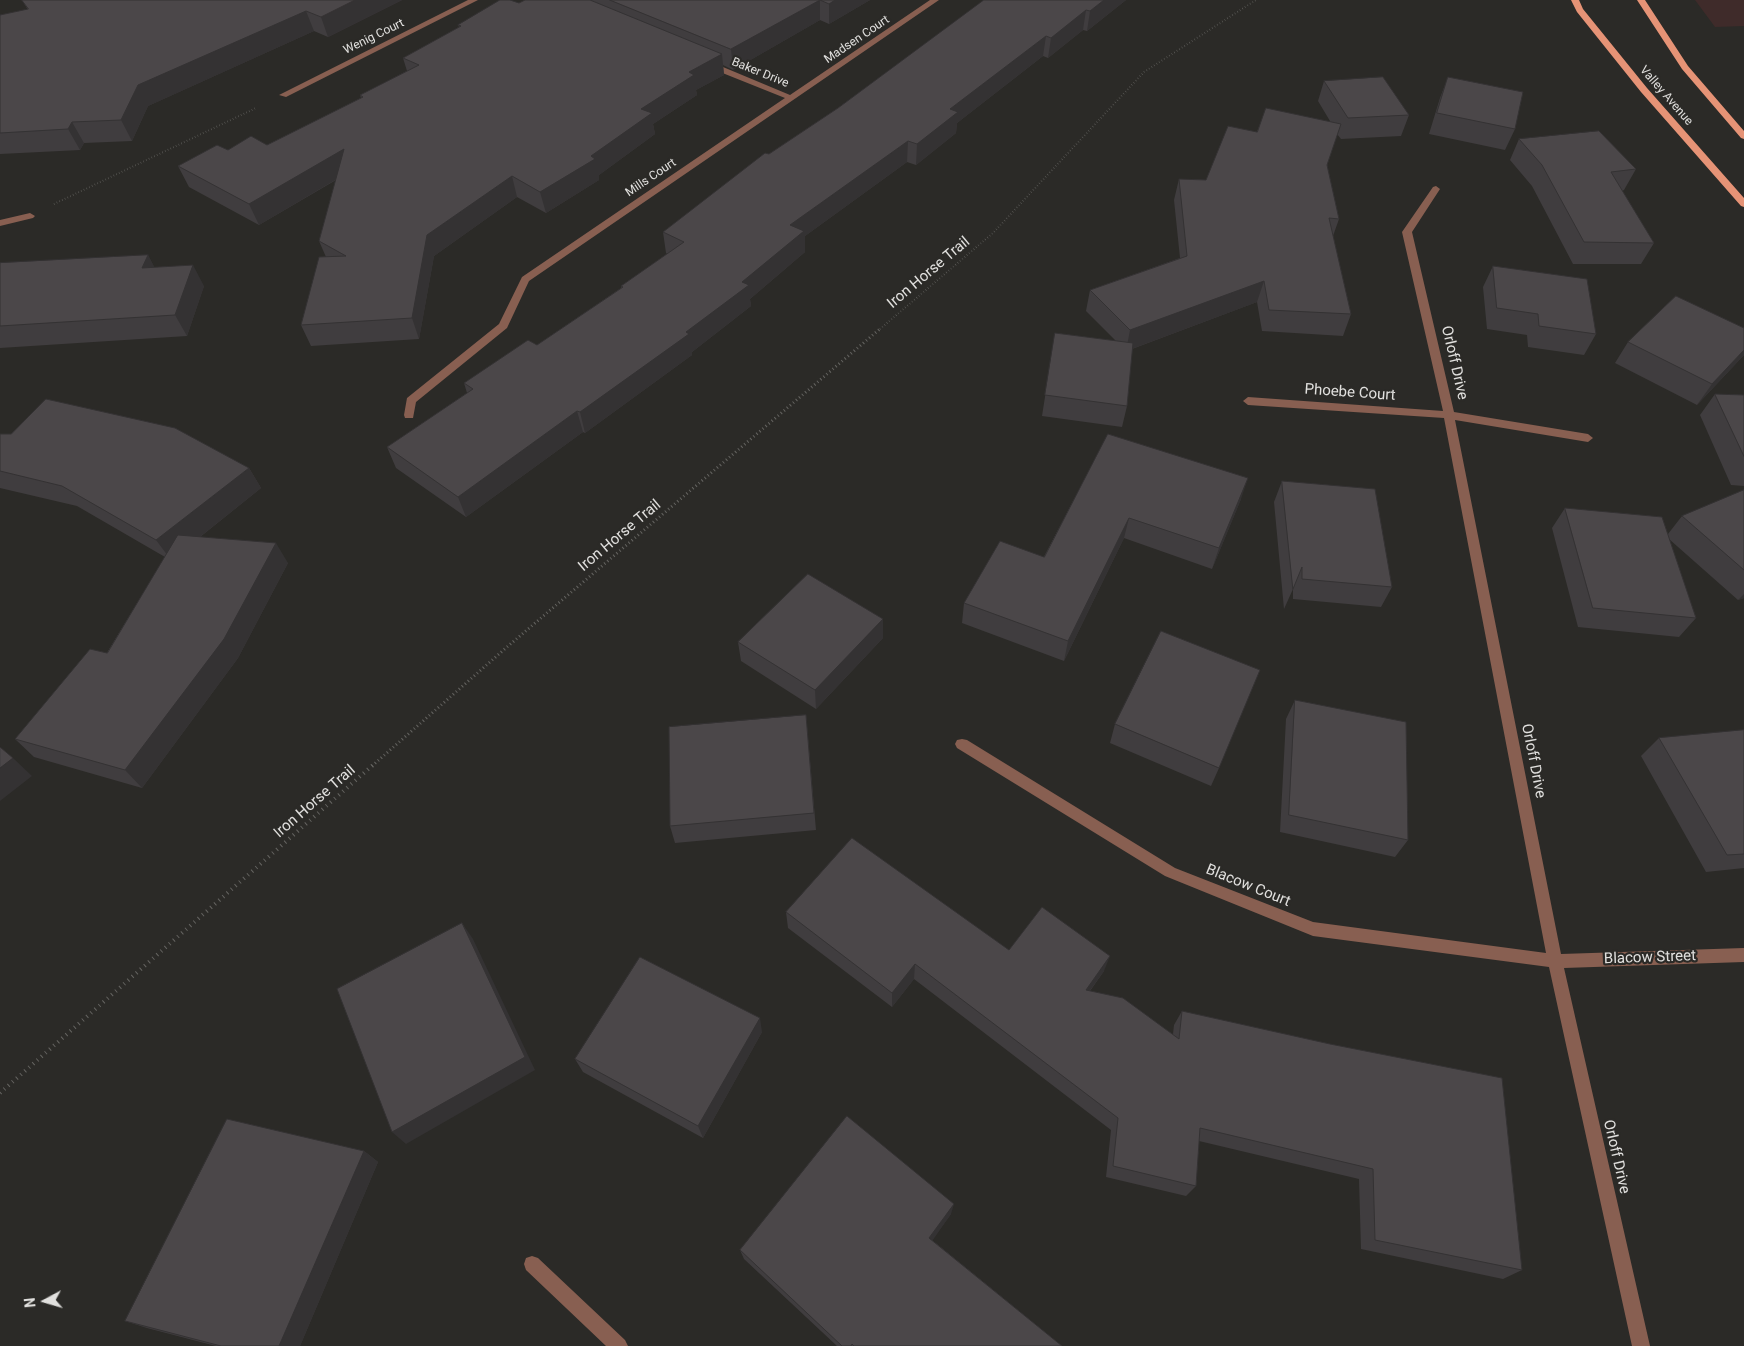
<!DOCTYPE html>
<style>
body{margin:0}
#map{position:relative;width:1744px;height:1346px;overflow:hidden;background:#2b2a27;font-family:Roboto,sans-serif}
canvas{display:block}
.north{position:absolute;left:20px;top:1276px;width:50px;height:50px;-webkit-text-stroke:4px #2b2a27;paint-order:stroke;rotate:264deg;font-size:14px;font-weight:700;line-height:20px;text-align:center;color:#e1e0de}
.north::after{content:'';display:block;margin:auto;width:18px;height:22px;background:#e1e0de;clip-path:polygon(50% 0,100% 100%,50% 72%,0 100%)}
</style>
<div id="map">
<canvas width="1744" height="1346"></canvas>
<div class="north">N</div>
</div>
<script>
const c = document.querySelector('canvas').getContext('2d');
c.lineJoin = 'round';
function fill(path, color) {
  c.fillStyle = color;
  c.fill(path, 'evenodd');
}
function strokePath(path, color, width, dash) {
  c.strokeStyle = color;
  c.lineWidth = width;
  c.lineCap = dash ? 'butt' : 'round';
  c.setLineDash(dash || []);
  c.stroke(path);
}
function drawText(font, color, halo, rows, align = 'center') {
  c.font = font + ' Roboto,sans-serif';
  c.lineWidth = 4.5;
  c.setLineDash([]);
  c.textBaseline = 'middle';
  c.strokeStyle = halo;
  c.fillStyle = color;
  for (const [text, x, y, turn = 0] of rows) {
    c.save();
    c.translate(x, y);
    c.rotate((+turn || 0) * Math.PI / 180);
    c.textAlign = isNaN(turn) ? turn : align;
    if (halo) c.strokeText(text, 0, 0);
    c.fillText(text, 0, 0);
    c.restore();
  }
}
fill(new Path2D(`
 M1695,0H1744V26L1715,27Z`), '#3f2b2a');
strokePath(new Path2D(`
 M54,204L256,108
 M880,329L993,233L1144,72L1256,0`), '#656461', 2, [0.5, 2.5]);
strokePath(new Path2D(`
 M372,766L507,647L881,328`), '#656461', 3, [1, 3]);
strokePath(new Path2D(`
 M0,1093L373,765`), '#656461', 4, [1, 4.5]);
fill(new Path2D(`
 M468,0H478L286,97L279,95Z
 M930,0H939L529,281L507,328L416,402L413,418H405L404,415L407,398L499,324L522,277L785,98L705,66V62H711L790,95Z
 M1436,186L1440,189L1412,232L1454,412L1588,434L1593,438L1588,442L1455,420L1561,954L1744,948V962L1564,968L1650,1346H1632L1549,967L1313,936L1165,876L957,748L955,744L957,740L962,739L967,740L1175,868L1313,922L1546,953L1444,418L1248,405L1243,401L1248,397L1443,411L1402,232L1433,187Z
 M30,213L35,216L33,218L0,226V220Z
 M532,1256L538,1258L625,1340L628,1346H606L526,1270L524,1264L526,1258Z`), '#885f51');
fill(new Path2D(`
 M1571,0H1579L1583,9L1647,88L1744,198V207L1741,206L1641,92L1577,12Z
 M1637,0H1645L1688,66L1744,131V139L1741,138L1682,69Z`), '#e69376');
fill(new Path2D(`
 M22,0H402L328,37L314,31L148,106L132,141L84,143L80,150L0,154V15L28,10Z
 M525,0H870L829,24L820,20L733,70L723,65L724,75L696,90L697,95L653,124L655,134L599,175V180L546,213L517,197L434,256L419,339L311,346L301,325L326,257L319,241L336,180L259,225L189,187L178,166L228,150L267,145L361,98L360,95L407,71L403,58L459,27L458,25L519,3Z
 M984,0H1126L1087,31L1083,30L1048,58L1043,56L957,123L956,133L916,165L907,162L805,236V252L750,299L751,306L692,352V355L585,433L583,432L466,517L396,468L387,447L467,393L464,383L537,345L621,288V286L667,254L666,253L663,232L769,154L838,108Z
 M1448,77L1515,129L1505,150L1429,134L1440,98Z
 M1324,81L1409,115L1401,136L1341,139L1337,134L1327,165L1339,219L1333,236L1351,314L1343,336L1262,331L1257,302L1132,349L1127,406L1122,427L1042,416L1055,333L1116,341L1086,311L1090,290L1180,258L1174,200L1179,179L1206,180L1257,132L1330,121L1318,101Z
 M1519,139L1636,169L1624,190L1622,191L1654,243L1641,264H1573L1532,186L1510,160Z
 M148,255L154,267L204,286L187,336L0,348V263Z
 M1493,266L1596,334L1584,355L1528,347L1527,335L1487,329L1483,287Z
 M1744,328V355L1697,405L1615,363L1628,342Z
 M1715,394L1744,395V486L1731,485L1700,415Z
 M0,434L249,468L261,488L200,537L288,563L238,658L142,788L34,757L15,739L107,653L165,557L77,506L0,488Z
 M1108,434L1241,499L1212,569L1124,538L1064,661L962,623L964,603L1044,557Z
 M1282,481L1392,587L1381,607L1293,599V589L1284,609L1274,502Z
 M1744,490V598L1738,600L1669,539L1696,618L1679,637L1578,627L1552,528L1565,508L1668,534L1682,516Z
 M883,638L816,709L741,661L738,642Z
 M1295,700L1408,840L1395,857L1280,832L1286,719Z
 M806,715L816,830L675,843L670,826Z
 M1115,724L1219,768L1211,786L1110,743Z
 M1744,730V868L1706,872L1641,756L1659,738Z
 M786,912L1009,950L1104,971L1090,991L1173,1034L1174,1025L1182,1011L1522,1270L1503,1279L1361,1249L1359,1179L1199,1141L1196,1186L1186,1196L1106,1177L1111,1130L914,979L892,1007L788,928Z
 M762,1032L703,1138L583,1072L575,1059Z
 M364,1151L378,1162L300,1346H216L147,1328L125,1321Z
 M951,1214L932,1240L1062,1346H837L744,1259L740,1250Z`), '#403d3f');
fill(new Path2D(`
 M355,0H402L328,37L321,17Z
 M820,0V20L733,70L731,49Z
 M835,0H870L829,24V4Z
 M1104,0H1126L1087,31L1090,11Z
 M1086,10L1083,30L1048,58L1051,38Z
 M306,11L314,31L148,106L132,141L121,120L138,85Z
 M1046,36L1043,56L957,123L956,133L916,165L917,144L950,109Z
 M722,54L724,75L696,90L697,95L653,124L655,134L599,175V180L546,213L540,192L641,109L689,72Z
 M72,122L84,143L80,150L68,129Z
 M908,141L907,162L805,236V252L750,299L751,306L692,352V355L585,433L580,412L686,332L742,282L790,225Z
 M344,149L352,170L259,225L249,204Z
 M512,176L517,197L434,256L419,339L412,318L427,235Z
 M148,255L159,276L142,268Z
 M193,265L204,286L187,336L175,315Z
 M1264,281L1257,302L1126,351L1130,330Z
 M1744,350V355L1697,405L1712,384Z
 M577,411L583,432L466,517L458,497Z
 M249,468L261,488L171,560L156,540Z
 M1248,478L1241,499L1212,569L1219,548Z
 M1129,518L1124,538L1064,661L1068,641Z
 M276,543L288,563L238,658L142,788L125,770Z
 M1744,594V598L1738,600Z
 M883,619V638L816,709L815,690Z
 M13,758L32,776L0,801V768Z
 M462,923L473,939L535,1070L406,1144L392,1132Z
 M1110,956L1104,971L1080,1004L1086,990Z
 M915,964L914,979L892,1007V993Z
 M760,1018L762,1032L703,1138L698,1126Z
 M364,1151L378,1162L300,1346H279Z
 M954,1204L951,1214L928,1247L929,1238Z`), '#343233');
const building = new Path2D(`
 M22,0H355L321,17L306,11L138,85L121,120L72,122L68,129L0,133V15L28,9Z
 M500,0H510L519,3L525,0H590L722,54L689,72L694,75L641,109L652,113L591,156L595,159L540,192L512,176L427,235L412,318L301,325L319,257L346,256L319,241L344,149L249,204L178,166L217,145L228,150L251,136L267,145L363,97L360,95L419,65L403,58L461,26L458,25Z
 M610,0H835L829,4L820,0L731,49Z
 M984,0H1104L1090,11L1086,10L1051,38L1046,36L950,109L958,112L917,144L908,141L790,225L804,231L742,282L749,285L686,332L689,334L580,412L577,411L458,497L387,447L473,389L464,383L528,340L537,345L623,287L621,286L684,242L663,232L765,153L769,154L838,108Z
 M1383,77L1409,115L1348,118L1324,81Z
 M1448,77L1523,92L1515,129L1437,113Z
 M1266,108L1341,124L1327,165L1339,219L1329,218L1351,314L1269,310L1264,281L1130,330L1090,290L1187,256L1179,179L1206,180L1228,126L1257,132Z
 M1599,131L1636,169L1611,172L1654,243L1584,242L1542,165L1519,139Z
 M148,255L142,268L193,265L175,315L0,326V263Z
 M1493,266L1587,279L1596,334L1539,326L1538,314L1497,308Z
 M1676,296L1744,328V350L1712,384L1628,342Z
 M1055,333L1133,343L1127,406L1045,395Z
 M1715,394L1744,395V456Z
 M46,399L175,428L249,468L156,540L62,486L0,471V434H11Z
 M1108,434L1248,478L1219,548L1129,518L1068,641L964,603L1000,541L1044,557Z
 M1282,481L1375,489L1392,587L1302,579V567L1293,589Z
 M1744,490V570L1682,516Z
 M1565,508L1662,517L1696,618L1593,608Z
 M178,535L276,543L224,639L125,770L15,739L90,649L107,653Z
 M808,574L883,619L815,690L738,642Z
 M1161,631L1260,670L1219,768L1115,724Z
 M1295,700L1406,722L1408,840L1289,815Z
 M806,715L814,813L670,826L669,727Z
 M1744,730V854L1727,855L1659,738Z
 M0,747L13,758L0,768Z
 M852,838L1009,950L1042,907L1110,956L1086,990L1123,998L1179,1039L1182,1011L1330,1044L1502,1078L1522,1270L1375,1240L1373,1169L1200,1128L1196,1186L1113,1166L1118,1118L915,964L892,993L786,912Z
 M462,923L525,1057L392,1132L337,989Z
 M640,957L760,1018L698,1126L575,1059Z
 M847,1116L954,1204L929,1238L1062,1346H854L852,1344L851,1346H842L740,1250Z
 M227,1119L364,1151L279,1346H221L125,1321Z`);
fill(building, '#4b4749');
strokePath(building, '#343233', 1);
drawText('12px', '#e1e0de', '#2b2a27', [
 ["Wenig Court",374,37,-26],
 ["Madsen Court",857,40,-34],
 ["Baker Drive",760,73,22],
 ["Valley Avenue",1666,96,49],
 ["Mills Court",651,178,-34]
]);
drawText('15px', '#e1e0de', '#2b2a27', [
 ["Iron Horse Trail",929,273,-40],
 ["Orloff Drive",1454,363,77],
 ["Phoebe Court",1350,393,4],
 ["Iron Horse Trail",620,536,-40],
 ["Orloff Drive",1533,761,79],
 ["Iron Horse Trail",315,802,-41],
 ["Blacow Court",1248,886,22],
 ["Blacow Street",1650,958,-2],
 ["Orloff Drive",1616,1157,77]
]);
</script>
